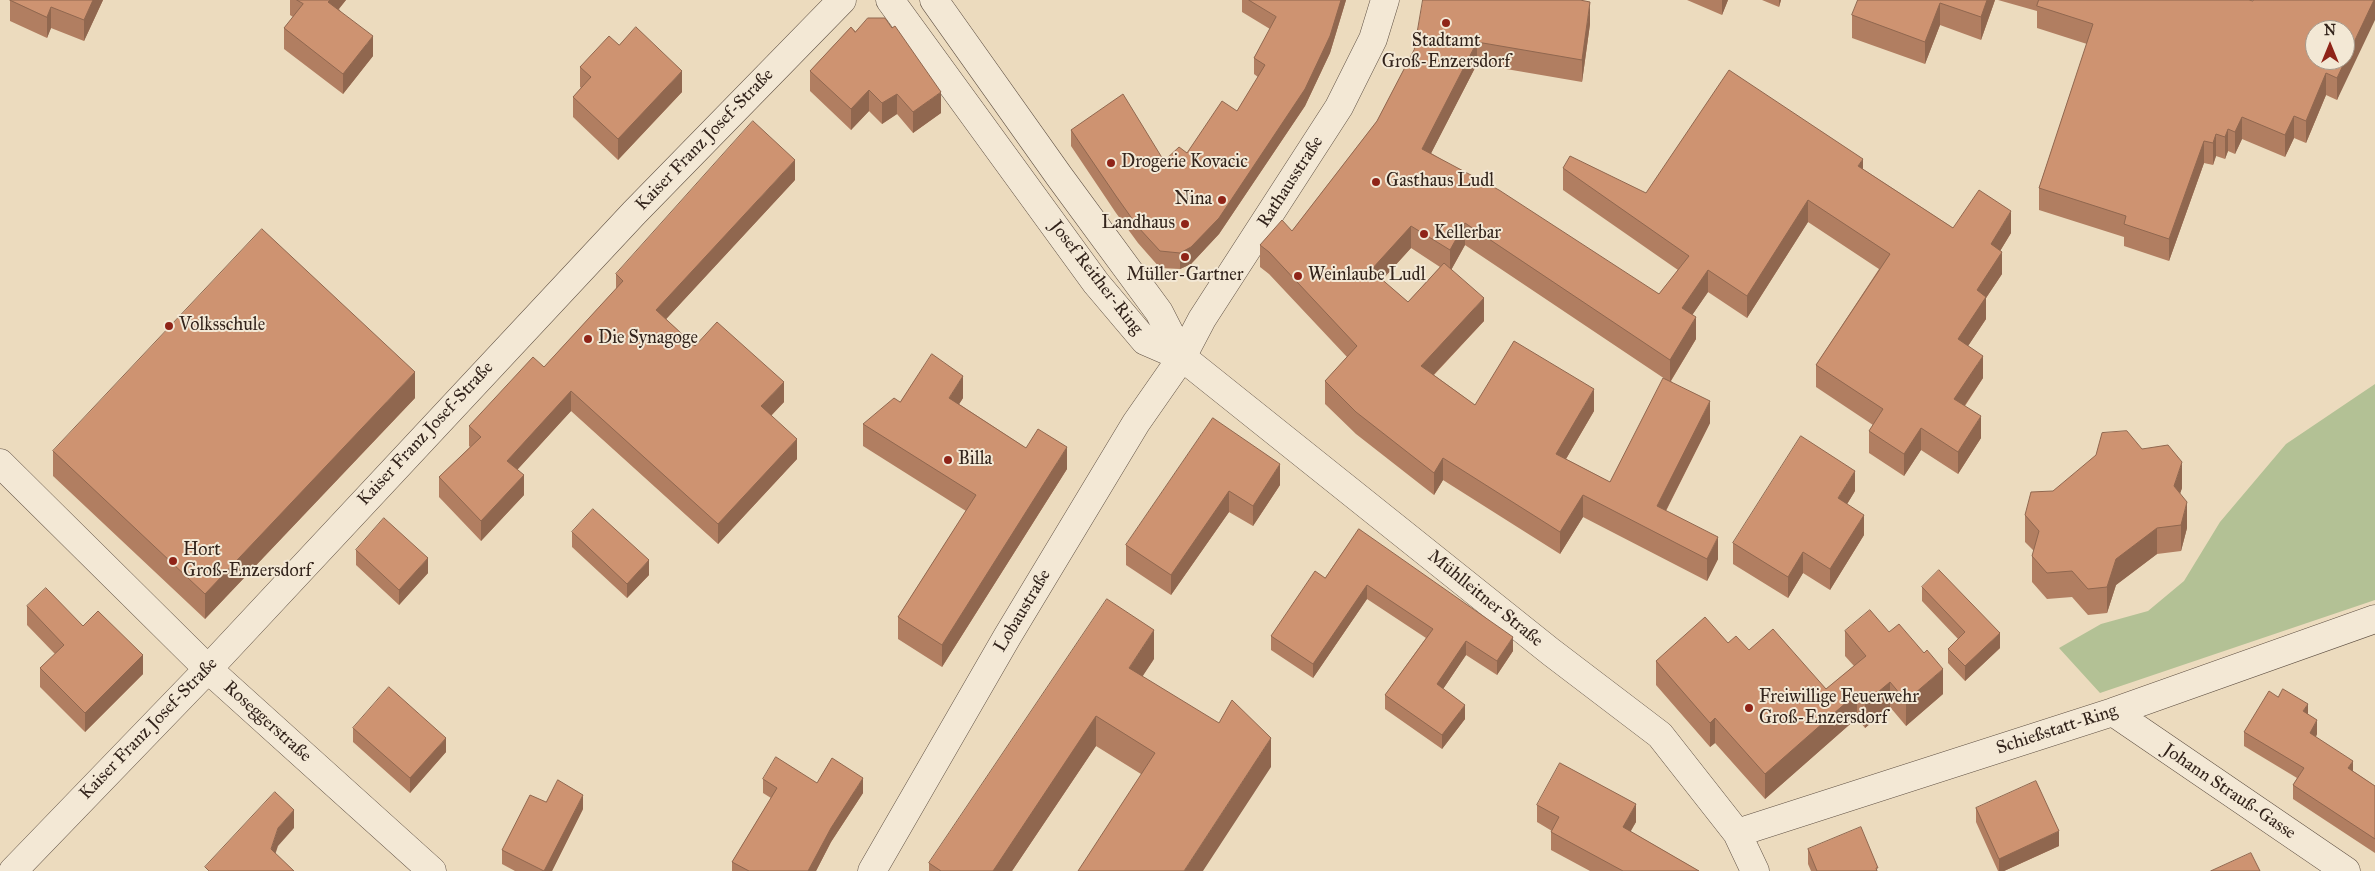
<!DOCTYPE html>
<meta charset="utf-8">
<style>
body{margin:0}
#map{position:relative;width:2375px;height:871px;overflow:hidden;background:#ecdbbe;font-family:"IM FELL Great Primer",serif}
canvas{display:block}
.north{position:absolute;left:2305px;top:20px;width:50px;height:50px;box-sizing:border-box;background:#f3e8d5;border:1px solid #a6998b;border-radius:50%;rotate:0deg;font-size:14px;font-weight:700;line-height:20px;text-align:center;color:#32231b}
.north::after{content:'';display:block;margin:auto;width:18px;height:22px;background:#8f2418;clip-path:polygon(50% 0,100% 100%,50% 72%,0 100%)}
</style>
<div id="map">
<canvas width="2375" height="871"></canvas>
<div class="north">N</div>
</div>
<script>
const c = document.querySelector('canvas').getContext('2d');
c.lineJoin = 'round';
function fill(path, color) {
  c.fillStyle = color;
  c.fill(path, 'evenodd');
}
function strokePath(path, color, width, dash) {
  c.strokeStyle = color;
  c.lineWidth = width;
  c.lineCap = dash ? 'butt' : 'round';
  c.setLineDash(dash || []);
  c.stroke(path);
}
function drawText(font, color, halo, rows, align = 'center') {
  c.font = font + ' "IM FELL Great Primer",serif';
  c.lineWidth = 4;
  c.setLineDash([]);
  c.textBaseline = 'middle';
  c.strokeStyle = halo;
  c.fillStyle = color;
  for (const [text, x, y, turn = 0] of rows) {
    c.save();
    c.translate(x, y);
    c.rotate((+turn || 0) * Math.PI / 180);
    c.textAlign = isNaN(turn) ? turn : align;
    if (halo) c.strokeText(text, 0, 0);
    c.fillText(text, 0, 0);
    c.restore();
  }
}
fill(new Path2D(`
 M2375,384V600L2100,693L2059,648L2101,624L2148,611L2184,581L2220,522L2286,444Z`), '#b3c195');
const minor = new Path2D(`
 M890,0L1096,283L1145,341L1182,357L1551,652L1660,735L1737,833L1755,871
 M934,0L1059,176L1159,312L1182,357
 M0,463L208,669L432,871
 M2113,712L2346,871
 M1737,833L2113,712L2375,619
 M13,871L208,669L634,213L842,0
 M872,871L1007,637L1136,423L1182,357L1202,319L1339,107L1373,39L1385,0`);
strokePath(minor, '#605144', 29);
strokePath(minor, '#f3e8d5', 28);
fill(new Path2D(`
 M10,0H103L84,41L51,28L47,38L10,21Z
 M290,0H346L339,9L373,56L343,94L284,49V28L293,17L290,15Z
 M1242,0H1346L1330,53L1305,106L1219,234L1191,264L1180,269L1160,268L1138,243L1116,213L1071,146V130L1164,161L1187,153L1237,111L1258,77L1254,74V58L1270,29L1242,12Z
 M1687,0H1728L1722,15Z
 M1762,0H1781L1779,7Z
 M1858,0H1995L1981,40L1940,25L1925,64L1852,38V15Z
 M1998,0H2249L2253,1L2375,0L2337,100L2326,95L2306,143L2294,138L2285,157L2242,139L2235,154L2228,151L2225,159L2216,156L2213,165L2204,163L2169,261L2124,246V237L2039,210V188L2087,44L2037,28V11Z
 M1590,24L1582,82L1477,64L1431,153L1659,294L1678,270L1563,190V168L1646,193L1863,169L1953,228L2011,233L2000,251L2002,274L1986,298V319L1968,346L1983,378L1965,406L1981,438L1958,474L1921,450L1904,476L1869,453V431L1873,425L1816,387V365L1879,269L1808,222L1747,318L1708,292L1692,315L1696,339L1671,381L1710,423L1666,511L1718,559L1707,581L1583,517L1560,554L1443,480L1434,495L1356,434L1325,404V381L1347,357L1269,274L1260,267V245L1292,231L1377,121L1414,50ZM1465,245L1665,379L1610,482L1566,459L1594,411L1475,405L1434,375L1484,321L1451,270ZM1411,248L1440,267L1408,302L1382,280Z
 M851,27L941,113L913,133L897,114L882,124L869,111L851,130L810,91V71Z
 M619,45L682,92L618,160L573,117V97L581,88L580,87V67Z
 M795,180L666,319L695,346L784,402L771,416L797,459L718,544L571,411L517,470L524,495L481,541L439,497V477L470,447L469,446V426L544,367L616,289V274Z
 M415,398L205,619L53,476V451Z
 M963,398L959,404L1026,448L1067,469L942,667L898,639V617L966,511L863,446V424L900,402Z
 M1213,418L1280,485L1253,526L1229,512L1171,595L1126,565V545Z
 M2142,449L2182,488L2180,493L2187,528L2181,551L2157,554L2116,585L2107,613L2088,615L2072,597L2047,599L2032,582V556L2034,551L2025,542V515L2053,491Z
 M1855,491L1847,504L1864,535L1830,590L1803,573L1788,598L1733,564V543Z
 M1359,529L1513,651L1497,675L1466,655L1443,689L1465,719L1442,749L1385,709V695L1426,638L1367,599L1313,678L1271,650V636L1325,578Z
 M572,532L649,575L627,598L572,547Z
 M356,550L428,573L399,605L356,565Z
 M1922,587L2000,648L1965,681L1948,663V649L1958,639L1922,601Z
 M27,606L83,626L143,674L85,732L40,687V668L55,654L27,625Z
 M1845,631L1943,694L1906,726L1890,707L1865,728L1857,718L1765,799L1715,743L1710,747L1656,685V661L1728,643L1749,650L1826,689L1854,666L1845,656Z
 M1154,659L1142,676L1271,767L1141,774L1096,746L1012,871H929V863Z
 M2278,697L2308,714L2317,734L2316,737L2353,771L2375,786V853L2293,799V785L2297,778L2244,746V732Z
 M353,728L446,752L410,793L353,742Z
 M763,779L817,783L863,793L831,842L816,871H732V862L771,798L763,793Z
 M1537,805L1636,822L1630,831L1699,871H1590L1551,850V832L1552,831L1537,822Z
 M1976,808L2059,846L2004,871H1998L1976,822Z
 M583,809L552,871H515L502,864V850Z
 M1808,849L1878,871H1811L1808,864Z`), '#b17e61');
fill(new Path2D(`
 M93,0H103L84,41V20Z
 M330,0H346L328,22V2Z
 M1341,0H1346L1330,53L1305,106L1219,234L1191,264L1180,269V253Z
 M1722,0H1728L1722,15Z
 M1779,0H1781L1779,7Z
 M1987,0H1995L1981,40V17Z
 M2374,0H2375V20L2337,100V78Z
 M1590,2V24L1582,82V60Z
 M1940,3V25L1925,64V42Z
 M51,7V28L47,38V17Z
 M373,36V56L343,94V74Z
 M1477,42V64L1422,171V149Z
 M682,71V92L618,160V139Z
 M2326,73V95L2306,143V121Z
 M869,90V111L851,130V109Z
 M941,92V113L913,133V112Z
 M897,94V114L882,124V103Z
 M2294,116V138L2285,157V135Z
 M2242,117V139L2235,154V132Z
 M2228,129V151L2225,159V137Z
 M2216,134V156L2213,165V143Z
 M2204,141V163L2169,261V239Z
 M1863,159V181L1858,166Z
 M795,160V180L656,330V310Z
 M1808,200V222L1747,318V296Z
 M2011,211V233L1991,266V244Z
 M1465,223V245L1450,272V250Z
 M1411,226V248L1371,292V270Z
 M2002,252V274L1986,298V319L1958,361V339L1977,290Z
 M1708,270V292L1682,330V308Z
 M1484,298V321L1421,388V366Z
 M1696,317V339L1670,382V360Z
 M1983,356V378L1954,421V399Z
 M415,372V398L205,619V594Z
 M963,376V398L949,420V398Z
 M784,382V402L761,426V406Z
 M1594,389V411L1556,476V454Z
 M571,391V411L507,481V461Z
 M1710,401V423L1657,528V506Z
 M1981,416V438L1958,474V452Z
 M1921,428V450L1904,476V454Z
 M797,439V459L718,544V524Z
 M1067,447V469L942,667V645Z
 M1443,458V480L1434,495V473Z
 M2182,462V488L2174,512V486Z
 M1280,464V485L1253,526V506Z
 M1855,471V491L1838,519V498Z
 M524,475V495L481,541V521Z
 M1229,491V512L1171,595V575Z
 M1583,495V517L1560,554V532Z
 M2187,502V528L2181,551V525Z
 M1864,515V535L1830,590V569Z
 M2157,528V554L2116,585L2107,613V587L2116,559Z
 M1718,537V559L1707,581V559Z
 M1803,552V573L1788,598V577Z
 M428,558V573L399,605V590Z
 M649,560V575L627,598V584Z
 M1367,585V599L1313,678V664Z
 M1154,630V659L1129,697V668Z
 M2000,633V648L1965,681V666Z
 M1513,637V651L1497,675V661Z
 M1466,641V655L1437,698V684Z
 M143,655V674L85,732V713Z
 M1943,669V694L1906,726V701Z
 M1890,682V707L1865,728V703Z
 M1857,693V718L1765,799V774Z
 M2308,704V718L2303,711Z
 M1465,705V719L1442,749V735Z
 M1096,716V746L1012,871H993Z
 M1715,718V743L1710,747V723Z
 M2317,720V734L2310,747V733Z
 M446,738V752L410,793V778Z
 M1271,738V767L1203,871H1184Z
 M2353,761V775L2348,768Z
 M863,778V793L831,842L816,871H808L831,828Z
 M583,795V809L552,871H544Z
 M1636,804V822L1623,845V827Z
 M294,810V828L278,846L271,867V849L278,828Z
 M2059,831V846L2004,871H1999V859Z`), '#90674f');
const building = new Path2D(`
 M10,0H93L84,20L51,7L47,17Z
 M297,0H330L328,2L373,36L343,74L284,28L303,4Z
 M1249,0H1341L1330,36L1305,89L1219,218L1191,247L1180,253L1160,251L1138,227L1116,196L1071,130L1123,94L1164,161L1179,147L1187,153L1222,101L1237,111L1265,65L1254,58L1276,17Z
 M1423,0H1580L1590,2L1582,60L1477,42L1422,149L1499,190L1659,294L1689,256L1563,168L1570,156L1646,193L1729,70L1863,159L1858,166L1953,228L1979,190L2011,211L1991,244L2002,252L1977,290L1986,297L1958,339L1983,356L1954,399L1981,416L1958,452L1921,428L1904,454L1869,431L1883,409L1816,365L1890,254L1808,200L1747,296L1708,270L1682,308L1696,317L1670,360L1465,223L1450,250L1411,226L1371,270L1408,302L1444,263L1484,298L1421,366L1475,405L1514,341L1594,389L1556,454L1610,482L1663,378L1710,401L1657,506L1718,537L1707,559L1583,495L1560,532L1443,458L1434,473L1356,412L1325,381L1357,346L1269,252L1260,245L1282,220L1292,231L1377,121L1414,50Z
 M1858,0H1987L1981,17L1940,3L1925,42L1852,15Z
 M2039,0H2249L2253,1V0H2374L2337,78L2326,73L2306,121L2294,116L2285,135L2242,117L2235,132L2228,129L2225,137L2216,134L2213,143L2204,141L2169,239L2124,224L2126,216L2039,188L2093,24L2037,6ZM2315,30H2345V60H2315Z
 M868,18H885L892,28L895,26L941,92L913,112L897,94L882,103L869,90L851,109L810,71L851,27L855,32Z
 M636,27L682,71L618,139L573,97L591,77L580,67L609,36L619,45Z
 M753,121L795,160L656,310L695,346L717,322L784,382L761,406L797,439L718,524L571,391L507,461L524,475L481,521L439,477L481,437L469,426L533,357L544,367L623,281L616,274Z
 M262,229L415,372L205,594L53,451Z
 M932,354L963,376L949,398L1026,448L1038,429L1067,447L942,645L898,617L976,495L863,424L894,398L900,402Z
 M1213,418L1280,464L1253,506L1229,491L1171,575L1126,545Z
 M2127,431L2142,449L2168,445L2182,462L2174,486L2187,502L2181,525L2157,528L2116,559L2107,587L2088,589L2072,571L2047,573L2032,556L2039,531L2025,515L2031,492L2053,491L2096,455L2102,433Z
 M1801,436L1855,471L1838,498L1864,515L1830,569L1803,552L1788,577L1733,543Z
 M593,509L649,560L627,584L572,532Z
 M384,518L428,558L399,590L356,550Z
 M1359,529L1513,637L1497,661L1466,641L1437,684L1465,705L1442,735L1385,695L1433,629L1367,585L1313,664L1271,636L1315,571L1325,578Z
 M1939,570L2000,633L1965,666L1948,649L1965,632L1922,587Z
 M46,588L83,626L98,611L143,655L85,713L40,668L64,645L27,606Z
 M1107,599L1154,630L1129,668L1219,723L1232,700L1271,738L1184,871H1078L1155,753L1096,716L993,871H941L929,863Z
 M1870,610L1889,632L1899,624L1924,653L1927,650L1943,669L1906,701L1890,682L1865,703L1857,693L1765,774L1715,718L1710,723L1656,661L1705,617L1728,643L1736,636L1749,650L1773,629L1826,689L1866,656L1845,631Z
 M389,687L446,738L410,778L353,728Z
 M2283,689L2308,704L2303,711L2317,720L2310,733L2353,761L2348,768L2375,786V839L2293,785L2304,768L2244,732L2269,691L2278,697Z
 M776,757L817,783L832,758L863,778L831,828L808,871H749L732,862L777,788L763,779Z
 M1560,763L1636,804L1623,827L1699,871H1623L1551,832L1559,817L1537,805Z
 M558,780L583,795L544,871L502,850L530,795L546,802Z
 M2036,781L2059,831L1999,859L1976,808Z
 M275,792L294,810L278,828L271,849L294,871H209L205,867Z
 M1861,827L1878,868H1876L1877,871H1817L1808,849Z
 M2251,853L2260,871H2211Z`);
fill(building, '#ce9371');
strokePath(building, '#90674f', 1);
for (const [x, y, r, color] of [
 [1446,23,5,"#8f2418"],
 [1111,163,5,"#8f2418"],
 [1376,182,5,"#8f2418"],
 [1222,200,5,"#8f2418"],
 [1185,224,5,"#8f2418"],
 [1424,234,5,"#8f2418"],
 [1185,257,5,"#8f2418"],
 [1298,276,5,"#8f2418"],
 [169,326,5,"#8f2418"],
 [588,339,5,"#8f2418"],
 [948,460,5,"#8f2418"],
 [173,561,5,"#8f2418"],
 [1749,708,5,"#8f2418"]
]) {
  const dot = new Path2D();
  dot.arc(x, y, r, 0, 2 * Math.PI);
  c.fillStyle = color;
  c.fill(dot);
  strokePath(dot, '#f3e8d5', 2);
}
drawText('18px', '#32231b', '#f3e8d5', [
 ["Stadtamt",1446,42,"center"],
 ["Groß-Enzersdorf",1446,63,"center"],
 ["Drogerie Kovacic",1121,163],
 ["Gasthaus Ludl",1386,182],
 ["Nina",1212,200,"right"],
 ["Landhaus",1175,224,"right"],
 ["Kellerbar",1434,234],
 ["Müller-Gartner",1185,276,"center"],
 ["Weinlaube Ludl",1308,276],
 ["Volksschule",179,326],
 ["Die Synagoge",598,339],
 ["Billa",958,460],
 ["Hort",183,551],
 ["Groß-Enzersdorf",183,572],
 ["Freiwillige Feuerwehr",1759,698],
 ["Groß-Enzersdorf",1759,719]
], 'left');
drawText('18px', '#32231b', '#f3e8d5', [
 ["Kaiser Franz Josef-Straße",705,140,-46],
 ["Rathausstraße",1291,182,-57],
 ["Josef Reither-Ring",1096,278,52],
 ["Kaiser Franz Josef-Straße",426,434,-47],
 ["Mühlleitner Straße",1485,599,39],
 ["Lobaustraße",1023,611,-59],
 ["Roseggerstraße",267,722,42],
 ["Kaiser Franz Josef-Straße",149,729,-46],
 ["Schießstatt-Ring",2057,730,-18],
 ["Johann Strauß-Gasse",2229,792,34]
]);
</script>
